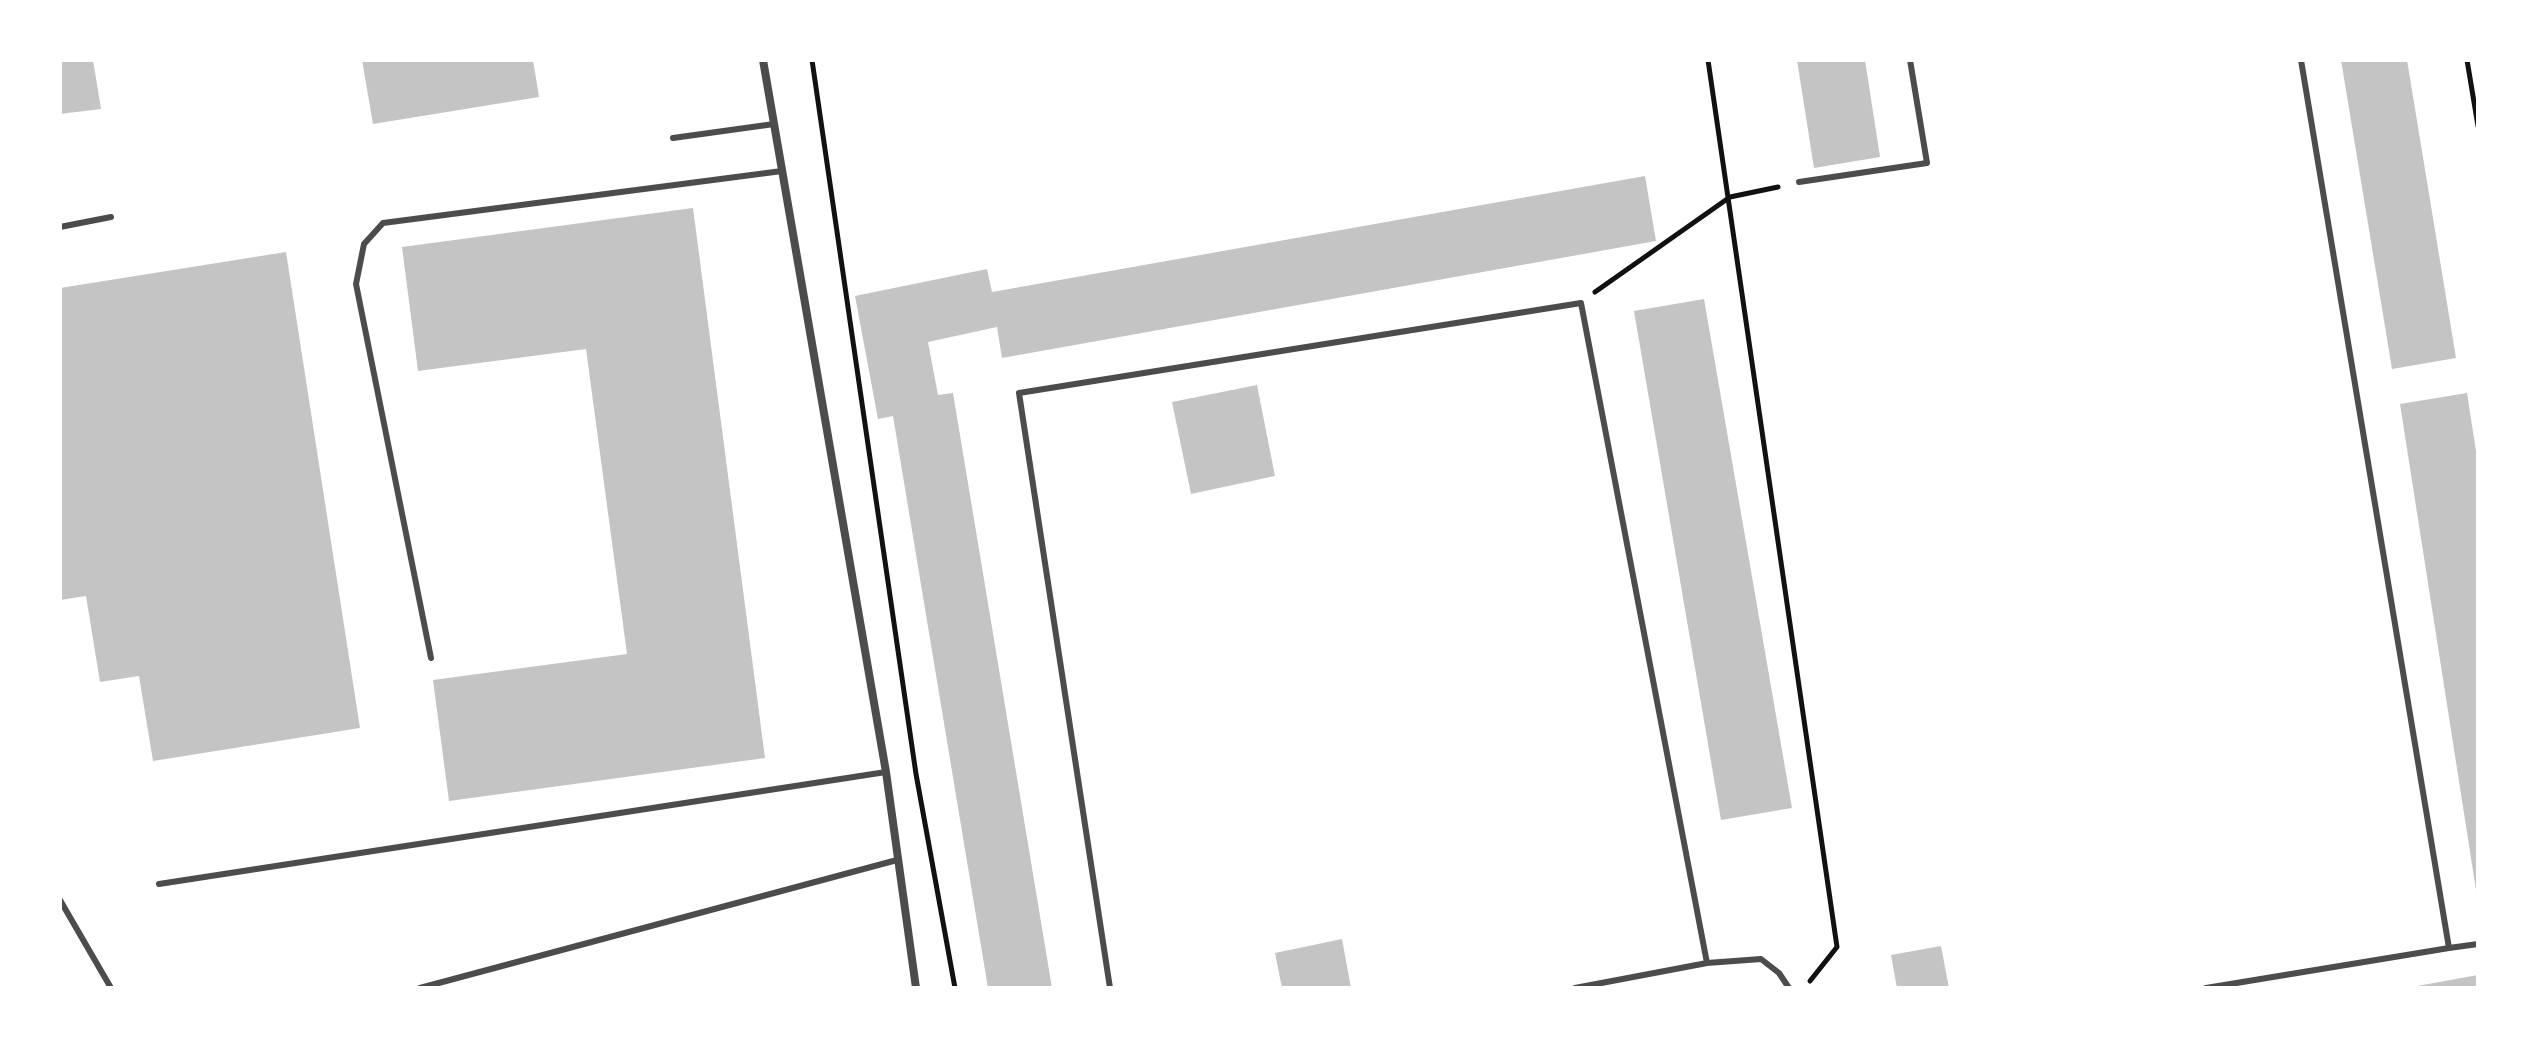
<!DOCTYPE html>
<style>
body{margin:0}
#map{position:relative;width:2538px;height:1048px;overflow:hidden;background:#fff;font-family:Mulish,sans-serif}
canvas{display:block}
.frame{position:absolute;inset:0;border:62px solid #fff;pointer-events:none}
</style>
<div id="map">
<canvas width="2538" height="1048"></canvas>
<div class="frame"></div>
</div>
<script>
const c = document.querySelector('canvas').getContext('2d');
c.lineJoin = 'round';
function fill(path, color) {
  c.fillStyle = color;
  c.fill(path, 'evenodd');
}
function strokePath(path, color, width, dash) {
  c.strokeStyle = color;
  c.lineWidth = width;
  c.lineCap = dash ? 'butt' : 'round';
  c.setLineDash(dash || []);
  c.stroke(path);
}
fill(new Path2D(`
 M60,60H93L101,109L60,114Z
 M362,60H533L539,97L373,124Z
 M1797,60H1865L1880,157L1814,168Z
 M2341,60H2407L2456,358L2392,369Z
 M1645,176L1656,241L1002,358L997,327L928,342L938,395L953,393L1052,988H988L893,416L878,419L855,296L987,269L992,292Z
 M693,208L765,758L449,801L433,680L627,654L586,349L418,371L402,247Z
 M286,252L360,728L153,761L139,676L100,682L86,596L60,600V288Z
 M1704,299L1792,808L1721,820L1634,311Z
 M1257,385L1275,476L1191,494L1172,402Z
 M2467,393L2478,464L2476,890L2400,404Z
 M1342,939L1351,988H1282L1275,953Z
 M1941,946L1949,988H1897L1891,955Z
 M2478,975V988H2417V986Z`), '#c4c4c4');
strokePath(new Path2D(`
 M812,60L916,774L955,988
 M1708,60L1837,947L1810,981
 M2467,60L2478,126
 M1595,292L1730,197L1778,187`), '#111', 5);
strokePath(new Path2D(`
 M673,138L774,124
 M1799,182L1927,163L1910,60
 M60,227L111,217
 M431,658L356,284L364,244L383,223L782,171
 M159,884L886,772
 M60,900L111,988
 M2449,948L2478,944
 M420,988L897,860
 M1110,988L1019,393L1581,303L1707,963
 M1575,988L1707,963L1761,959L1779,973L1789,988
 M2206,988L2449,948L2301,60`), '#4c4c4c', 6);
strokePath(new Path2D(`
 M763,60L886,772L916,988`), '#4c4c4c', 8);
</script>
